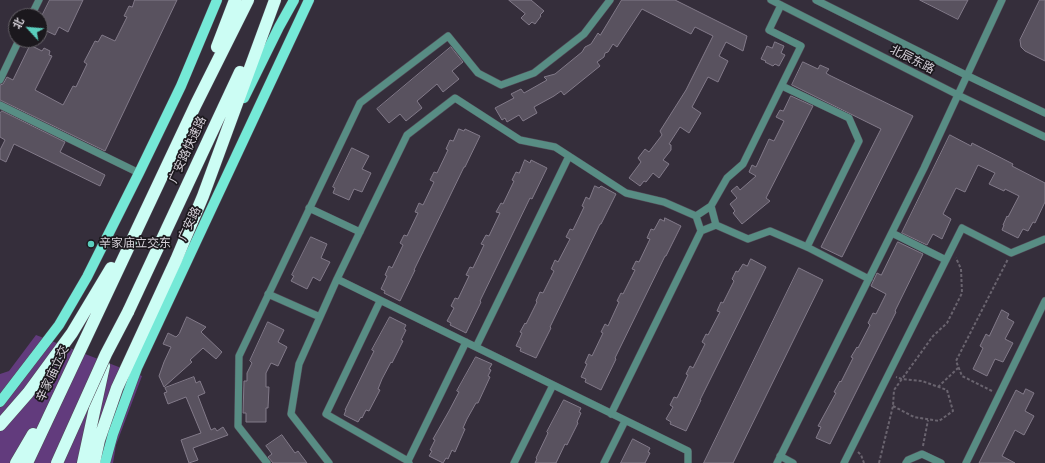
<!DOCTYPE html>
<meta charset="utf-8">
<style>
body{margin:0}
#map{position:relative;width:1045px;height:463px;overflow:hidden;background:#352e3b;font-family:"DM Sans","Noto Sans SC",sans-serif}
canvas{display:block}
.north{position:absolute;left:8px;top:8px;width:40px;height:40px;box-sizing:border-box;background:#1b181d;border:1px solid #656167;border-radius:50%;rotate:296deg;font-size:11px;font-weight:700;line-height:16px;text-align:center;color:#d4cfd7}
.north::after{content:'';display:block;margin:auto;width:14px;height:18px;background:#5acebd;clip-path:polygon(50% 0,100% 100%,50% 72%,0 100%)}
</style>
<div id="map">
<canvas width="1045" height="463"></canvas>
<div class="north">北</div>
</div>
<script>
const c = document.querySelector('canvas').getContext('2d');
c.lineJoin = 'round';
function fill(path, color) {
  c.fillStyle = color;
  c.fill(path, 'evenodd');
}
function strokePath(path, color, width, dash) {
  c.strokeStyle = color;
  c.lineWidth = width;
  c.lineCap = dash ? 'butt' : 'round';
  c.setLineDash(dash || []);
  c.stroke(path);
}
function drawText(font, color, halo, rows, align = 'center') {
  c.font = font + ' "DM Sans","Noto Sans SC",sans-serif';
  c.lineWidth = 3.5;
  c.setLineDash([]);
  c.textBaseline = 'middle';
  c.strokeStyle = halo;
  c.fillStyle = color;
  for (const [text, x, y, turn = 0] of rows) {
    c.save();
    c.translate(x, y);
    c.rotate((+turn || 0) * Math.PI / 180);
    c.textAlign = isNaN(turn) ? turn : align;
    if (halo) c.strokeText(text, 0, 0);
    c.fillText(text, 0, 0);
    c.restore();
  }
}
fill(new Path2D(`
 M36,335L142,376L116,445L113,463H0V374L9,371Z`), '#623b7d');
const building = new Path2D(`
 M50,0H83L68,32L59,27L55,35L40,28L43,22L40,20Z
 M135,0H177L105,151L0,100V85L3,84L7,77L13,80L30,45L42,51L44,48L50,51L49,55L52,56L35,90L63,105L73,86L76,87L87,64L84,62L95,41L98,42L102,35L115,41L127,17L124,16L129,6L132,7Z
 M509,0H531L544,11L540,15L541,16L535,24L532,22L529,25L521,18L525,14Z
 M622,0H675L747,36L743,51L726,42L719,56L728,61L718,82L708,77L692,107L701,113L689,133L680,127L669,144L671,145V150L663,160L669,164L659,178L653,173L646,182L644,181L640,186L629,178L641,162L638,158L645,149L649,152L662,135L660,131L686,90L713,36L695,27L691,34L642,9L617,47L613,44L608,52L605,53L604,57L597,62L600,66L564,95L561,91L554,96L534,107L537,113L523,121L519,115L507,122L505,118L502,120L495,108L514,98L511,94L521,89L524,93L547,80L544,77L555,74L582,52L585,47L591,44L598,33L600,35Z
 M920,0H968L958,19Z
 M1040,0H1045V61L1025,51L1021,47L1020,40Z
 M775,42L784,46L781,53L785,55L779,66L775,64L773,66L765,62L766,61L761,59L767,46L772,48Z
 M451,47L463,62L452,71L459,79L443,92L437,84L417,101L422,108L406,121L400,114L389,123L377,109Z
 M803,62L818,69L820,65L829,69L826,73L829,75L913,116L842,257L821,247L881,129L792,85Z
 M791,96L813,106L766,198L770,201L742,224L733,213L735,211L730,204L737,198L731,191L737,186L740,190L756,176L749,172L752,165L756,167L769,139L774,141L784,121L776,117L780,110L783,111Z
 M2,111L65,142L60,152L105,175L100,186L14,144L6,162L0,159V150L5,140L0,137V114Z
 M459,129L464,131L465,129L480,136L465,167H464L414,270H415L400,301L384,293L385,291L381,289L387,276L385,275L389,266L392,268L403,245L400,243L404,235L407,236L418,213L415,212L419,203L423,205L434,182L430,180L434,172L437,173L448,150L446,149L450,140L453,141Z
 M950,135L971,146L972,143L1013,164L1012,166L1045,183V202L1035,223L1033,222L1028,231L1023,229L1018,238L1002,230L1004,225H1003L1007,216L1008,217L1019,196L1005,189L1004,191L989,184L995,173L978,165L965,192L956,188L943,214L951,219L942,239L933,234L927,245L902,233Z
 M352,148L369,156L362,169L371,173L362,192L354,189L349,200L333,193L335,188L333,187Z
 M525,160L530,163L531,160L547,168L532,199L530,198L480,301L481,302L466,333L450,325L451,323L447,321L454,308L451,306L455,298L458,299L469,276L466,275L470,267L473,268L484,245L481,244L486,235L489,236L500,213L496,212L501,203L503,204L514,181L512,180L516,172L519,173Z
 M595,186L599,188L601,186L616,194L601,224H600L550,327L551,328L536,358L520,351L521,348L516,346L522,333L520,332L525,323L526,324L537,302L536,301L540,292L543,293L554,271L551,269L555,260L558,262L570,239L566,237L570,229L573,230L584,207L582,206L586,197L589,199Z
 M665,218L681,226L666,256H665L615,358L616,359L601,390L585,382L586,379L581,377L587,364L585,363L589,354L592,356L603,333L601,332L605,324L608,326L619,302L617,301L621,293L623,294L635,270L632,269L636,261L639,262L650,239L647,238L651,229L654,230L660,219L664,221Z
 M311,237L327,244L321,258L330,262L320,281L313,277L307,289L291,281L294,276L292,275Z
 M898,242L923,254L895,311L896,312L830,444L816,438L821,427L818,426L836,393L834,392L840,381L841,382L853,358L851,357L857,347L858,348L870,325L868,323L873,313L876,314L886,294L871,286L877,273L881,275Z
 M751,259L766,267L700,400H701L686,431L670,424L671,422L666,419L673,407L670,405L674,397L677,398L688,375L686,374L690,366L693,368L705,344L702,342L706,334L708,335L720,312L717,311L721,302L723,303L734,281L732,279L736,271L738,272L743,264L747,266Z
 M799,268L823,280L733,463H704Z
 M1002,310L1009,314L1007,318L1014,322L1005,339L1013,343L1003,362L995,359L987,376L973,369L983,348L980,346L986,334L989,336Z
 M187,317L206,327L201,332L222,352L216,359L203,348L190,360L192,362L164,387L159,376L164,362L171,347L163,344L168,333L176,337L179,334Z
 M390,317L406,325L404,329L406,330L401,340L403,341L392,363L391,362L382,379L378,389L380,390L369,411L366,410L362,418L361,417L358,422L344,415L346,410H345L374,351L372,350Z
 M268,322L284,330L278,342L287,347L278,366L271,363L266,373V387H269L268,408H266V422H246V413H243L244,381H247V373L252,363L250,361Z
 M476,357L492,364L489,369L491,370L488,376L490,377L478,403H476L467,419L463,428L465,429L455,452L452,450L448,459L446,458L443,463L429,456L432,451L430,450L435,440L433,439L449,411L459,392L457,391Z
 M194,377L196,383L200,381L205,393L198,396L211,430L215,428L217,431L223,427L228,435L193,448L198,460L189,463L181,440L201,433L186,397L168,404L164,393L167,392L165,388Z
 M1026,389L1034,393L1025,411L1034,416L1024,435L1015,430L1002,456L1015,463H979L1016,390L1023,394Z
 M564,400L581,408L579,412L581,413L577,422L578,423L567,445L565,444L556,463H535L537,459L536,458L548,433L547,432Z
 M282,435L295,453L298,451L307,463H273L268,457L272,454L266,446Z
 M633,439L650,448L648,452L650,453L645,463H621Z`);
fill(building, '#59525f');
strokePath(building, '#827a89', 1);
const minor = new Path2D(`
 M771,0L958,95L1045,137
 M816,0L966,75L1045,113
 M31,16L39,0
 M0,80L19,40
 M782,86L849,118L859,141L807,247
 M0,105L139,173
 M711,206L716,225
 M309,208L360,232
 M696,216L711,206L727,178L743,164L801,46L769,30L781,5
 M892,233L946,260
 M268,294L320,317
 M380,301L326,414L408,461L409,463
 M476,347L569,156
 M611,414L701,231
 M780,456L793,463
 M408,461L466,342
 M267,463L238,426L239,356L360,103L448,36L478,73L501,85L534,73L584,34L610,0
 M329,463L291,414L299,364L337,279
 M514,463L553,385
 M604,463L625,421
 M688,463V451L337,279L407,135L455,98L520,140L555,147L626,193L664,202L696,216L701,231L716,225L748,239L770,231L807,247L869,279
 M777,463L924,168L1002,0
 M844,463L962,228L1011,253L1045,239
 M906,463L908,460L922,454L941,463
 M966,463L1045,301`);
const major = new Path2D(`
 M244,98L279,27L294,0
 M0,402L59,325L87,277L139,173L181,86L217,0
 M105,463L113,434L137,368L309,0`);
const highway = new Path2D(`
 M217,47L235,0
 M128,312L240,72
 M0,425L28,393L72,333L111,268
 M16,463L33,434
 M27,463L196,104L248,0
 M83,463L104,366
 M94,463L99,440L117,388L176,260L203,196L275,0`);
strokePath(minor, '#524b57', 8);
strokePath(major, '#524b57', 11);
strokePath(highway, '#524b57', 13);
strokePath(new Path2D(`
 M938,387L958,368
 M992,391L962,376L956,361L1008,259
 M893,406L914,417L939,421L953,411L947,390L922,381L902,379L896,377
 M923,446L928,420
 M858,452L861,455L864,463
 M879,463L893,406L894,390L933,336L947,323L962,293L961,269L956,258`), '#6a646f', 2, [3, 2]);
strokePath(minor, '#588d84', 7);
strokePath(major, '#75e9d7', 10);
strokePath(highway, '#ccfdf4', 12);
const highwayBridge = new Path2D(`
 M57,463L106,354L128,312`);
strokePath(highwayBridge, '#524b57', 13, []);
strokePath(highwayBridge, '#ccfdf4', 12);
for (const [x, y, r, color] of [
 [91,244,4,"#5acebd"]
]) {
  const dot = new Path2D();
  dot.arc(x, y, r, 0, 2 * Math.PI);
  c.fillStyle = color;
  c.fill(dot);
  strokePath(dot, '#1b181d', 1.5);
}
drawText('12px', '#d4cfd7', '#1b181d', [
 ["北辰东路",912,60,27],
 ["广安路快速路",188,150,-65],
 ["广安路",190,224,-65],
 ["辛家庙立交",53,374,-65]
]);
drawText('12px', '#d4cfd7', '#1b181d', [
 ["辛家庙立交东",99,244]
], 'left');
</script>
